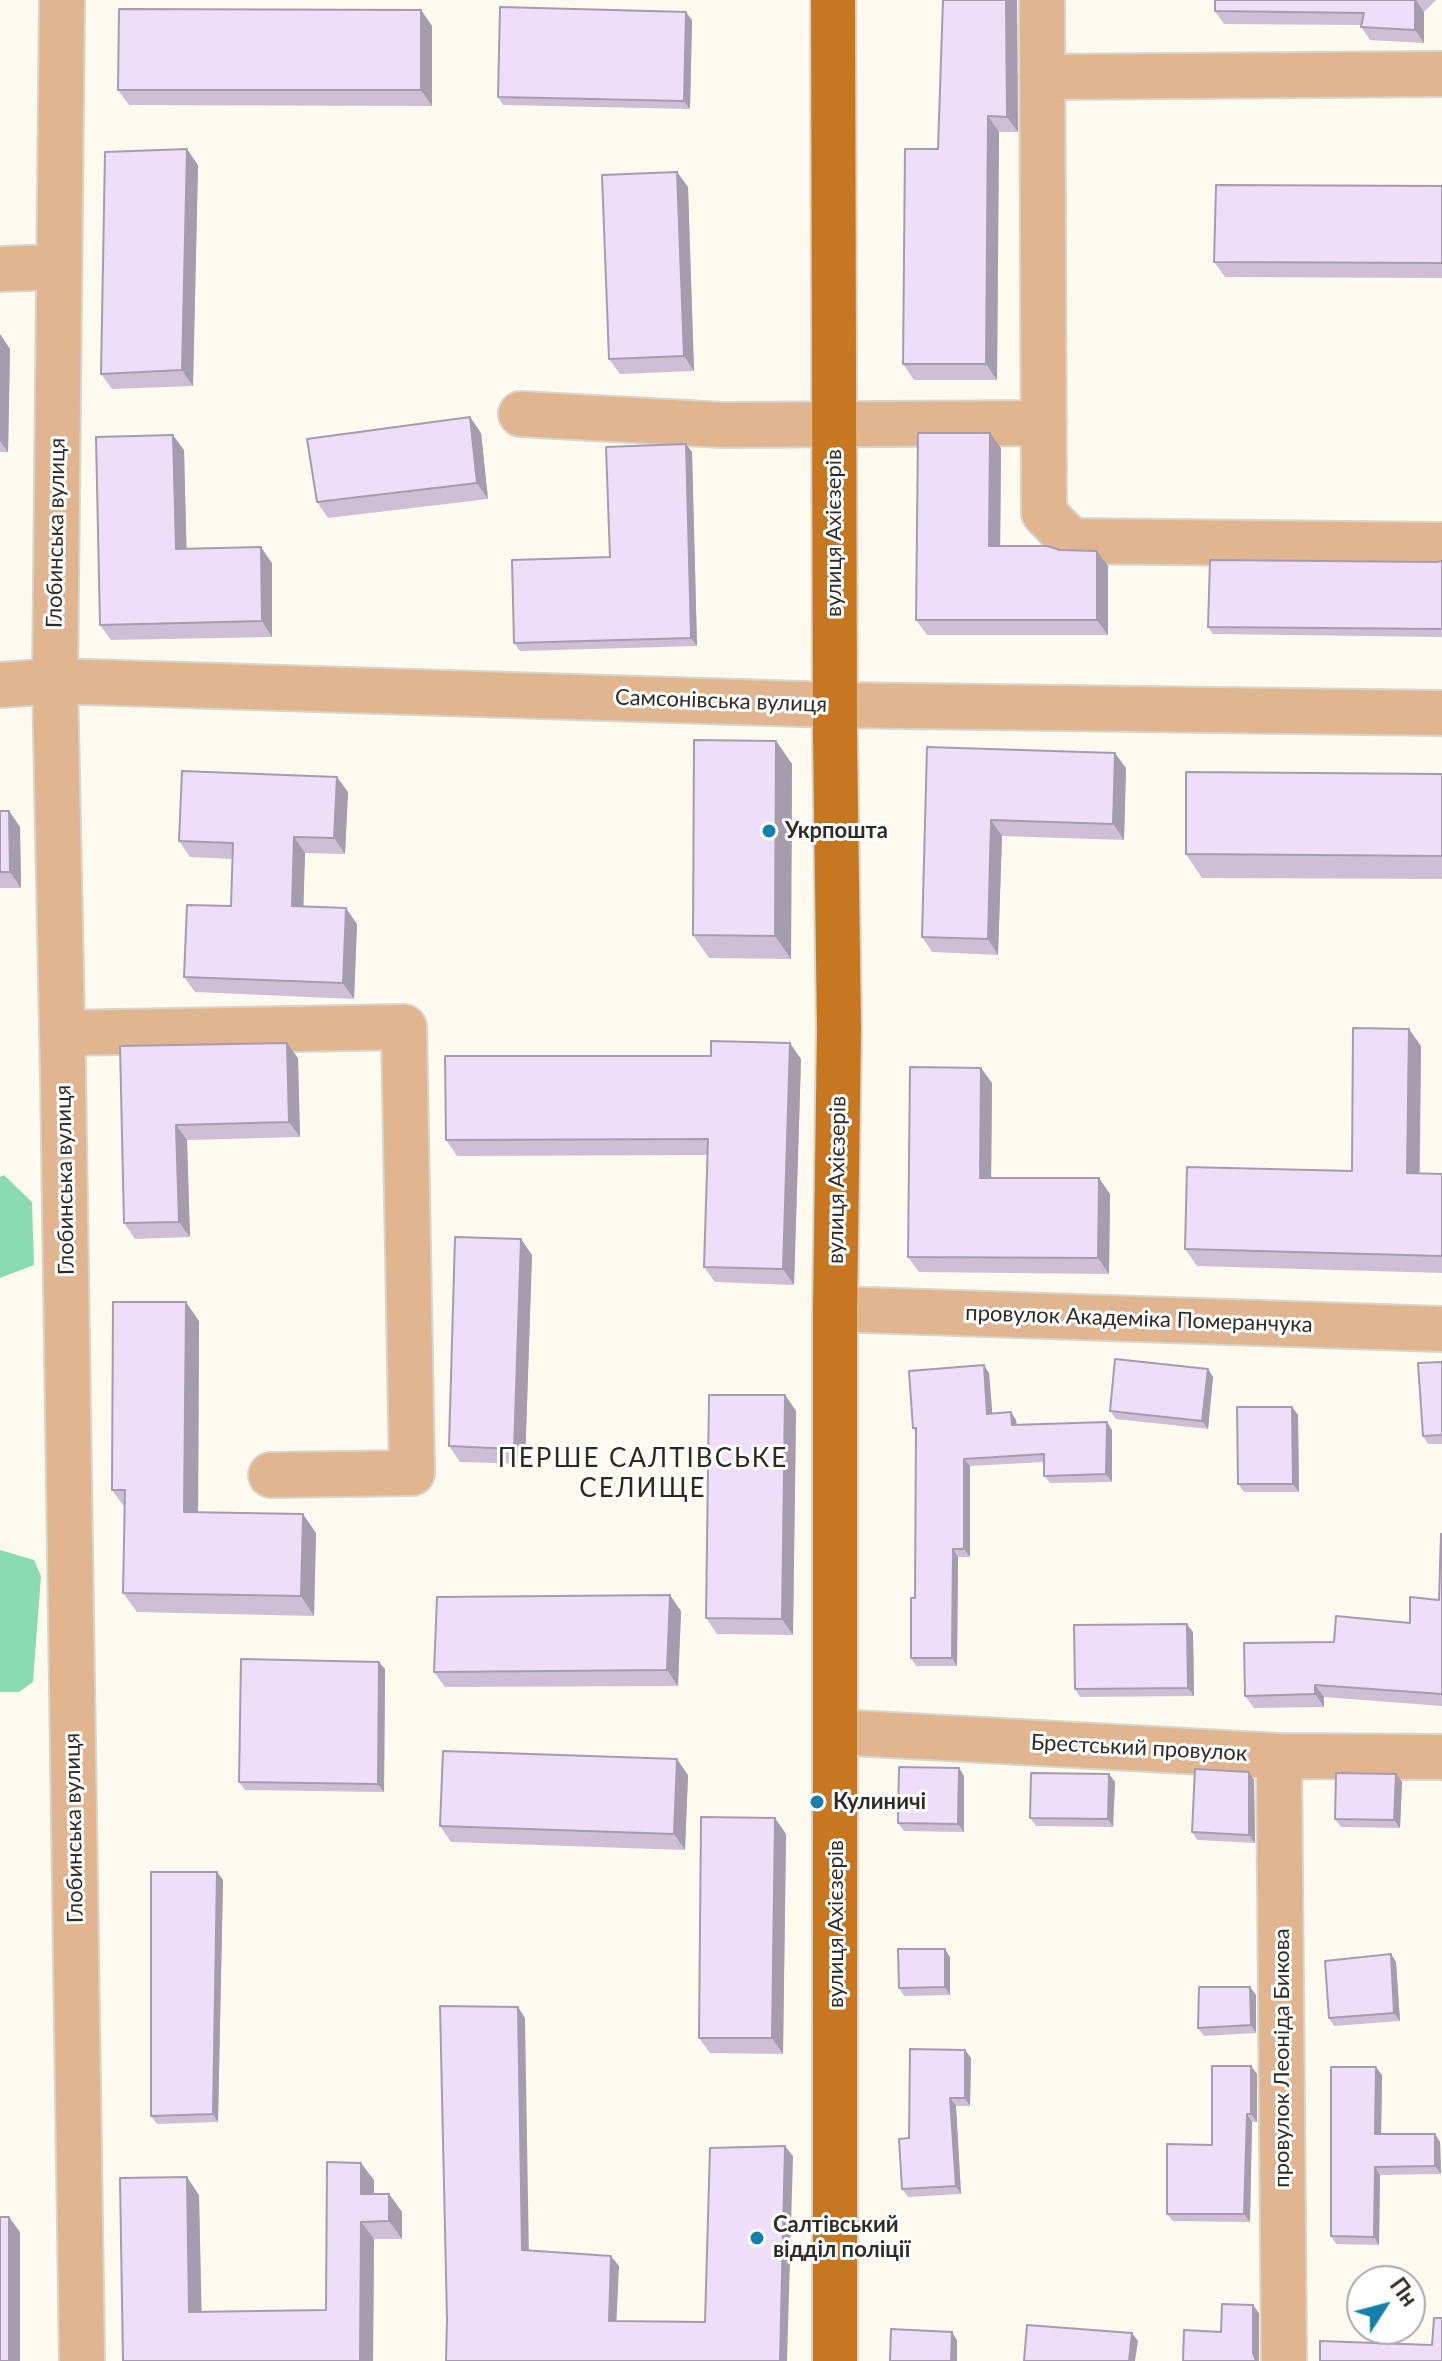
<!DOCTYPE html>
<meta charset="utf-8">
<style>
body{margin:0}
#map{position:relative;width:1442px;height:2361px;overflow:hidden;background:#fefaf0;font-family:Lato,sans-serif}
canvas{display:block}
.north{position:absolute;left:1346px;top:2265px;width:80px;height:80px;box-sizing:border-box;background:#fff;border:2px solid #ababa8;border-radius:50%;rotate:54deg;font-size:22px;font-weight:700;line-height:32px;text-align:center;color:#2e2c25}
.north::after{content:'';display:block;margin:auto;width:28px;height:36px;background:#1581aa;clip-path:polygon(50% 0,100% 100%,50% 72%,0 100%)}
</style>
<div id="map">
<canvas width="1442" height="2361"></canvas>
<div class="north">Пн</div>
</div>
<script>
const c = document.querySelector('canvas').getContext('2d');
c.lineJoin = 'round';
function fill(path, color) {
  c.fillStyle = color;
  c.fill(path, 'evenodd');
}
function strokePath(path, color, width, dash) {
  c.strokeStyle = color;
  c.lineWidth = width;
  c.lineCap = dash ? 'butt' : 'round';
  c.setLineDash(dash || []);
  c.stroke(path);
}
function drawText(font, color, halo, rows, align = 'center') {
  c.font = font + ' Lato,sans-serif';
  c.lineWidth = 6;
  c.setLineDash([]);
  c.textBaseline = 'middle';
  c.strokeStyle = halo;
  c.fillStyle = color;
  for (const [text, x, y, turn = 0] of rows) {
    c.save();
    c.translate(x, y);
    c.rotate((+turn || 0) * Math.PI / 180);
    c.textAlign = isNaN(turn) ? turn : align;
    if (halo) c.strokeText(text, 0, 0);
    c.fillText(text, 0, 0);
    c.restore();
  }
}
fill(new Path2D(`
 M4,1175L32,1202L34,1265L0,1278V1177Z
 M0,1550L34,1560L41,1576L33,1682L19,1692H0Z`), '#8adbb1');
const minor = new Path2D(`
 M62,0L55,681L63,1075L82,2361
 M1042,0L1044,513L1071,541L1442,545
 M1042,77L1442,74
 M0,269L59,267
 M521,414L723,425L1044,423
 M0,685L55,681L835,705L1442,713
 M62,1033L404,1027L412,1473L271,1475
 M835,1309L1442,1329
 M835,1732L1279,1756L1442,1757
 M1279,1756L1284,2361`);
const major = new Path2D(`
 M833,0L835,735L839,1030L835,1309V2361`);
strokePath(minor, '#d9d5cb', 48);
strokePath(major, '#d9d5cb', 48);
strokePath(minor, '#e1b58f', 44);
strokePath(major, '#c67720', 44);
fill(new Path2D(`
 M1017,0L1018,132H999L997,380H914L903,364L938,149Z
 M1215,0H1436L1424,12V43L1370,40L1361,27L1362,25L1224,24L1215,11Z
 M421,10L432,26V106L129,105L118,90Z
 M692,20L690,109L503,105L498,97Z
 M198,165L193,386L112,389L101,374Z
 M677,172L688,187L694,371L620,374L609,359Z
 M1442,186V278L1225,277L1214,262Z
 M0,334L10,349L8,452H0Z
 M470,417L481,433L488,499L328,518L317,502Z
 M1001,448L1000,546L1060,550L1097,551L1108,566V635H927L916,620Z
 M184,450L186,548L272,563V637L111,640L100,625Z
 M692,452L697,646L520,651L514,643L610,557Z
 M1442,561V637L1213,634L1208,627Z
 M776,741L792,764L791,959L709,958L693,935Z
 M927,747L1126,768L1124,840L1002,836L998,955L932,952L922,937Z
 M1442,774V879L1202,878L1186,854Z
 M348,792L345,854L305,853L303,906L357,924L354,999L195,992L184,977L231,906L233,859L190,857L179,841Z
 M0,811H9L20,827L21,888H0Z
 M120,1046L298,1058L300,1137L187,1140L190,1237L135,1239L124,1223Z
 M1421,1046L1420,1173L1442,1174V1273L1197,1266L1185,1249L1352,1171Z
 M711,1056L801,1059L794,1285L715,1282L704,1267L708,1155L457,1156L446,1140Z
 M981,1068L992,1083L991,1178L1110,1194L1109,1274L919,1272L908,1257Z
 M532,1255L525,1464L460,1462L449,1446Z
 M199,1321L198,1512L316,1533L314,1616L137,1612L123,1593L125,1508L112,1490Z
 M1442,1362V1444H1428L1423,1436Z
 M1208,1369L1213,1377L1208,1429L1116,1419L1110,1411Z
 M989,1373L992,1413L1016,1420L1017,1425L1112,1430V1482L1050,1483L1044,1476V1462L970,1466V1557H958L957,1666H916L911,1658L915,1598L916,1432L913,1428Z
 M785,1395L796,1411L793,1635L717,1634L706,1618Z
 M1292,1407L1298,1415L1299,1492H1244L1238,1484Z
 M1442,1534V1706L1324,1697V1707L1254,1708L1245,1696L1334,1642L1410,1623L1439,1600Z
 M681,1611L678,1686L445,1687L434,1672Z
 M1193,1632L1194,1696L1080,1697L1075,1689Z
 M385,1669L384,1792L245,1790L239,1782Z
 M959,1768L964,1776V1832L904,1831L898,1823Z
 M1109,1774L1115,1782L1113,1827L1036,1826L1030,1818Z
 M1396,1774L1402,1782L1400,1828L1341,1827L1335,1819Z
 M688,1775L685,1850L451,1842L440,1826Z
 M1254,1780L1255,1843L1197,1840L1192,1832Z
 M786,1834L783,2054L710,2053L699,2038Z
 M217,1872L223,1880L218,2122L157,2124L151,2116Z
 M1391,1954L1396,1962L1400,2021L1334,2026L1329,2018Z
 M950,1957V1995L904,1996L899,1988Z
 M1250,1987L1256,1995V2033L1204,2036L1198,2028Z
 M965,2050L971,2058L970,2106H956L961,2194L908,2197L902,2189L909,2138Z
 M1251,2066L1257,2074V2122H1252L1250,2222L1173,2221L1167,2214L1212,2145Z
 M1382,2075L1381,2134H1435L1440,2142L1441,2174L1380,2175L1379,2245L1336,2244L1331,2236Z
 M374,2180V2194H389L402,2212V2239H374L373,2361H123L199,2195L201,2312L326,2310Z`), '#cebfd6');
fill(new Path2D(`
 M1006,0H1017L1018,132L1007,117Z
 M1416,0L1424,12V43L1415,30Z
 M421,10L432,26V106L421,90Z
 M686,12L692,20L690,109L684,101Z
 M988,116L999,132L997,380L986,364Z
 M187,149L198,165L193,386L182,370Z
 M677,172L688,187L694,371L684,356Z
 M0,334L10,349L8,452L0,441Z
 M470,417L481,433L488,499L477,483Z
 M990,433L1001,448L1000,561L989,546Z
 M173,435L184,450L187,564L176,549Z
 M686,444L692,452L697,646L691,638Z
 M261,547L272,563V637L262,621Z
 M1097,551L1108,566V635L1097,620Z
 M776,741L792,764L791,959L775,936Z
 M1115,753L1126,768L1124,840L1113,824Z
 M337,777L348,792L345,854L334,838Z
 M9,811L20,827L21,888L10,872Z
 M991,820L1002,836L998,955L988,939Z
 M294,837L305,853L303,922L292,906Z
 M346,908L357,924L354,999L343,983Z
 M1409,1029L1421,1046L1419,1190L1407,1173Z
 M287,1043L298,1058L300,1137L289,1122Z
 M790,1043L801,1059L794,1285L783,1269Z
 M981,1068L992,1083L991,1193L980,1178Z
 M176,1125L187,1140L190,1237L179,1222Z
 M1099,1178L1110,1194L1109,1274L1098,1258Z
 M521,1239L532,1255L525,1464L514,1449Z
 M186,1302L199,1321L198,1531L184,1512Z
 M984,1365L989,1373L993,1421L987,1414Z
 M1208,1369L1213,1377L1208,1429L1202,1421Z
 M785,1395L796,1411L793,1635L782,1619Z
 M1292,1407L1298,1415L1299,1492L1293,1484Z
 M1011,1412L1016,1420L1017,1433L1012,1425Z
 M1107,1422L1112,1430V1482L1106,1474Z
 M964,1459L970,1466V1557L964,1549Z
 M303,1514L316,1533L314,1616L301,1596Z
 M953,1549L958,1557L957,1666L952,1658Z
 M670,1595L681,1611L678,1686L667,1670Z
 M1187,1624L1193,1632L1194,1696L1188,1688Z
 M379,1662L385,1669L384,1792L378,1784Z
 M1315,1685L1324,1697V1707L1315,1694Z
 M677,1759L688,1775L685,1850L674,1834Z
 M959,1768L964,1776V1832L958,1824Z
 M1249,1772L1254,1780L1255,1843L1249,1835Z
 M1109,1774L1115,1782L1113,1827L1108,1819Z
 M1396,1774L1402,1782L1400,1828L1394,1820Z
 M775,1818L786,1834L783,2054L772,2038Z
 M217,1872L223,1880L218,2122L213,2114Z
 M945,1949L950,1957V1995L945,1987Z
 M1391,1954L1396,1962L1400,2021L1394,2013Z
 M1250,1987L1256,1995V2033L1251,2025Z
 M518,2007L525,2018L529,2261L522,2250Z
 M965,2050L971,2058L970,2106L965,2098Z
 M1251,2066L1257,2074V2122L1251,2114Z
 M1376,2067L1382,2075L1381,2142L1375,2134Z
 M950,2098L956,2106L961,2194L956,2186Z
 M1247,2114L1252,2122L1250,2222L1244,2214Z
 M1435,2134L1440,2142L1441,2174L1435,2166Z
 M785,2146L793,2156L787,2361H780Z
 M361,2163L374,2180V2212L361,2194Z
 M1375,2167L1380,2175L1379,2245L1374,2237Z
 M187,2177L199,2195L202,2330L189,2312Z
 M389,2194L402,2212V2239L389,2221Z
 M9,2217L20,2232V2361H9Z
 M361,2222L374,2239L373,2361H360Z
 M611,2256L619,2266L616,2331L609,2321Z
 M1253,2305L1259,2313V2361H1256L1253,2353Z
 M952,2332L957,2340V2361H951Z
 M1132,2333L1138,2341L1135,2361H1129Z`), '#a79bae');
const building = new Path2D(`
 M943,0H1006L1007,117L988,116L986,364H903L905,149H938Z
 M1215,0H1415V30L1361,27L1364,13L1215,11Z
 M500,7L686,12L684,101L498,97Z
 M119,9L421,10V90H118Z
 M187,149L182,370L101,374L105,152Z
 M677,172L684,356L609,359L602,175Z
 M1216,185L1442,186V263L1214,262Z
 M470,417L477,483L317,502L307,439Z
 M918,433H990L989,546H1047L1060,550L1097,551V620H916Z
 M173,435L176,549L261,547L262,621L100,625L96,437Z
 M686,444L691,638L514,643L512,560L610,557L606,447Z
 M1210,560L1436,562L1442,561V629L1208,627Z
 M694,740L776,741L775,936L693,935Z
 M927,747L1115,753L1113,824L991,820L988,939L922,937Z
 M182,771L337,777L334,838L294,837L292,906L346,908L343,983L184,977L187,905L231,906L233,843L179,841Z
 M1186,772L1442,774V856L1186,854Z
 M0,811H9L10,872H0Z
 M1353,1028L1409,1029L1407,1173L1442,1174V1256L1185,1249L1187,1167L1352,1171Z
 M711,1041L790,1043L783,1269L704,1267L708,1139L446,1140L445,1056H711Z
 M287,1043L289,1122L176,1125L179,1222L124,1223L120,1046Z
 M910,1067L981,1068L980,1178H1099L1098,1258L908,1257Z
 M455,1237L521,1239L514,1449L449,1446Z
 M113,1302H186L184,1512L303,1514L301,1596L123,1593L125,1490H112Z
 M1115,1359L1208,1369L1202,1421L1110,1411Z
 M1442,1362V1435L1423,1436L1418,1363Z
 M984,1365L987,1414L1011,1412L1012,1425L1107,1422L1106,1474L1044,1476V1454L964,1459V1549H953L952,1658H911V1598H915L916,1428H913L909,1371Z
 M709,1395H785L782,1619L706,1618Z
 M1237,1407H1292L1293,1484H1238Z
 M1441,1534H1442V1694L1315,1685V1694L1245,1696L1244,1643L1334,1642L1336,1616L1410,1623V1597L1439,1600Z
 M670,1595L667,1670L434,1672L437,1597Z
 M1187,1624L1188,1688L1075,1689L1074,1625Z
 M241,1659L379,1662L378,1784L239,1782Z
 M443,1751L677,1759L674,1834L440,1826Z
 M899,1767L959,1768L958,1824L898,1823Z
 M1195,1769L1249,1772V1835L1192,1832Z
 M1031,1773L1109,1774L1108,1819L1030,1818Z
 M1336,1773L1396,1774L1394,1820L1335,1819Z
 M701,1817L775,1818L772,2038H699Z
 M151,1872H217L213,2114L151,2116Z
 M898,1949H945V1987L899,1988Z
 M1391,1954L1394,2013L1329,2018L1325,1961Z
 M1199,1987H1250L1251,2025L1198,2028Z
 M440,2006L518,2007L522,2250L611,2256L609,2321L705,2322L710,2148L785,2146L780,2361H446L447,2319Z
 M910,2049L965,2050V2098H950L956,2186L902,2189L899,2139L909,2138Z
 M1212,2066H1251V2114H1247L1244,2214H1167V2144L1212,2145Z
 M1331,2067H1376L1375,2134H1435V2166L1375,2167L1374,2237L1331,2236Z
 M327,2162L361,2163V2194H389V2221L361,2222L360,2361H123L120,2178L187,2177L189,2312L326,2310Z
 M0,2217H9V2361H0Z
 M1222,2304L1253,2305V2353L1256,2361H1183L1184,2330L1221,2332Z
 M1434,2318H1442V2361H1320V2341L1432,2345Z
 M1027,2325L1132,2333L1129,2361H1024Z
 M891,2329L952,2332L951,2361H890Z`);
fill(building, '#efdef9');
strokePath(building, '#a79bae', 2);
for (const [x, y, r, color] of [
 [769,831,8,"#1581aa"],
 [817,1802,8,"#1581aa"],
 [757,2238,8,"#1581aa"]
]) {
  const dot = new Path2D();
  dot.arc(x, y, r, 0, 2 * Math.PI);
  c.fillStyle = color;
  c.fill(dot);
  strokePath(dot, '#fff', 3);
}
drawText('22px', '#2e2c25', '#fff', [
 ["Глобинська вулиця",56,533,-89],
 ["вулиця Ахієзерів",834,533,-90],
 ["Самсонівська вулиця",721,701,2],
 ["Глобинська вулиця",65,1180,-91],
 ["вулиця Ахієзерів",837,1180,-89],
 ["провулок Академіка Померанчука",1139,1319,2],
 ["Брестський провулок",1139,1748,3],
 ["Глобинська вулиця",74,1828,-91],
 ["вулиця Ахієзерів",836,1924,-90],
 ["провулок Леоніда Бикова",1282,2058,-90]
]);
drawText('bold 22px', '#2e2c25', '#fff', [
 ["Укрпошта",785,831],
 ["Кулиничі",833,1802],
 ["Салтівський",773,2225],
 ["відділ поліції",773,2250]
], 'left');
c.letterSpacing = '2px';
drawText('26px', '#2e291c', '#fff', [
 ["ПЕРШЕ САЛТІВСЬКЕ",643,1459],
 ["СЕЛИЩЕ",643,1489]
]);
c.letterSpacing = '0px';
</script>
